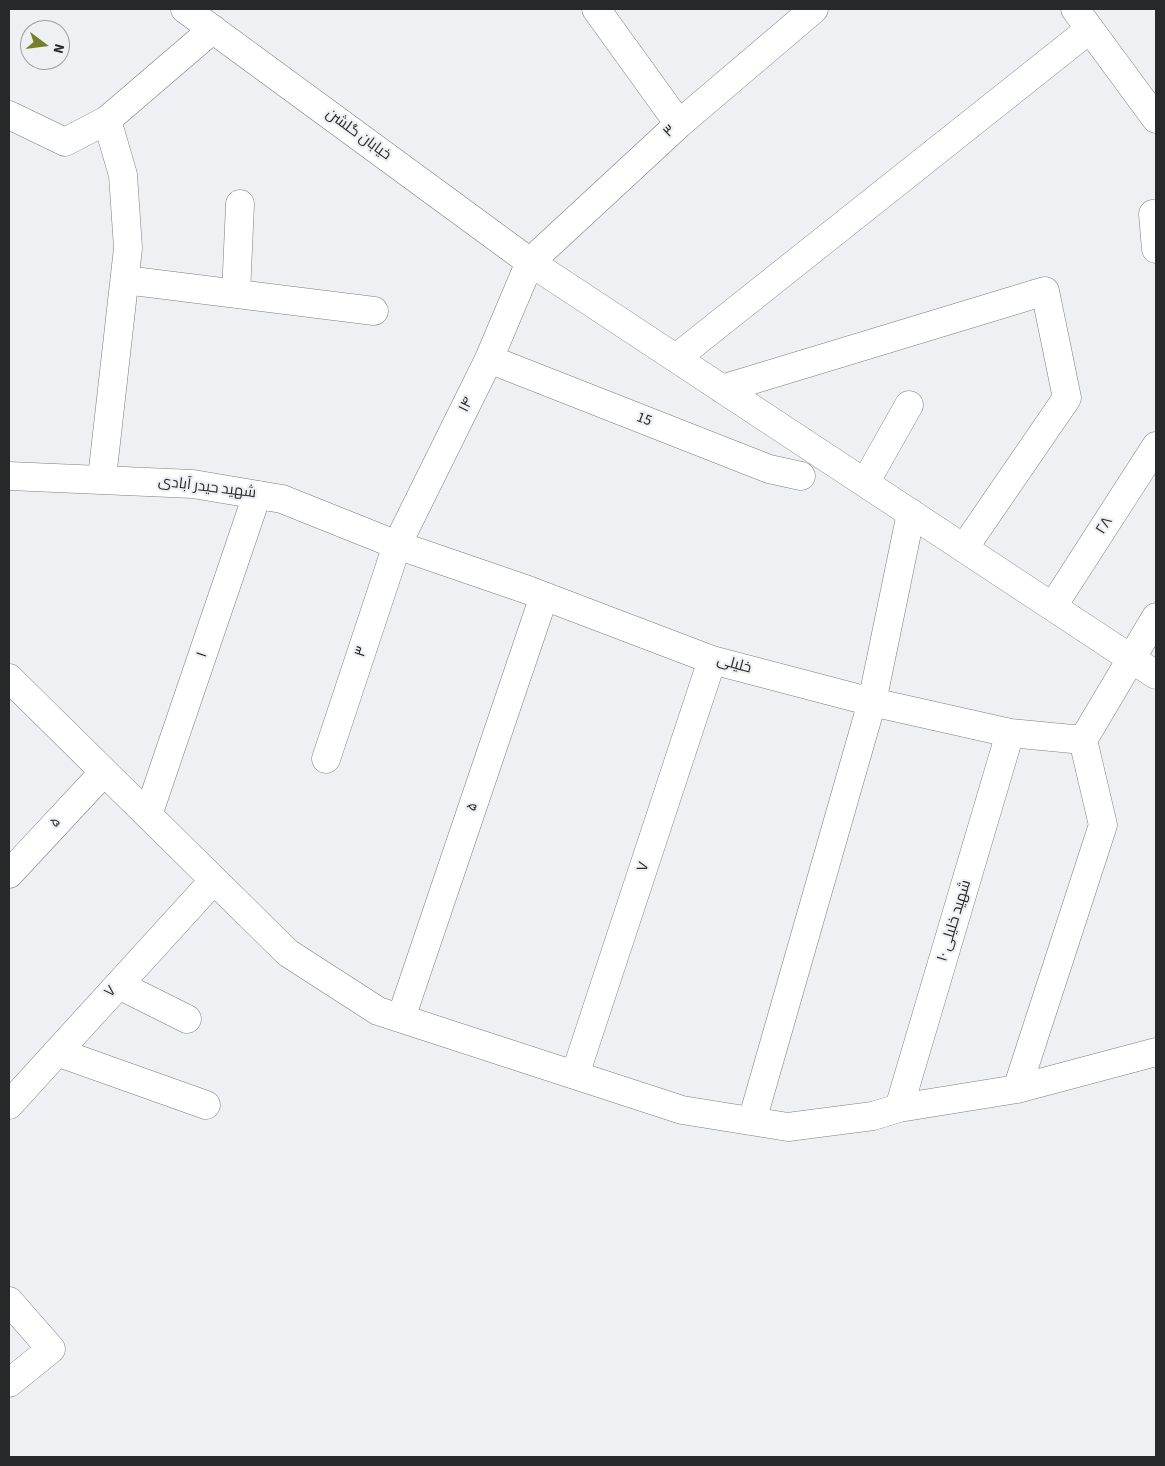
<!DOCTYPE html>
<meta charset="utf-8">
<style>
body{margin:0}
#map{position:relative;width:1165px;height:1466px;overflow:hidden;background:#eef0f3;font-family:"Source Sans 3",sans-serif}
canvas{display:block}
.frame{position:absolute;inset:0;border:10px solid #272829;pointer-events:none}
.north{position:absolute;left:20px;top:20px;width:50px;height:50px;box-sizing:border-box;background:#eef0f3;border:1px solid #9ea0a2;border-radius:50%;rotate:105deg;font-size:14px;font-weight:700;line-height:20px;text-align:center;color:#272829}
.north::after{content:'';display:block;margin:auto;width:18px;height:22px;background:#747f2c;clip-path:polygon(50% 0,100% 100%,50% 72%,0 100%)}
</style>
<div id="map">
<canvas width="1165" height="1466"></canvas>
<div class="frame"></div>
<div class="north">N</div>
</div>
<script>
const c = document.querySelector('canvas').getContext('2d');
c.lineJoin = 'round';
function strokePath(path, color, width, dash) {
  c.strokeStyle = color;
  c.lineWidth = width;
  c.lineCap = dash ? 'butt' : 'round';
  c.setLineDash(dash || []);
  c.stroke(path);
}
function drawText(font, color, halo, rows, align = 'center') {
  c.font = font + ' "Source Sans 3",Cairo,sans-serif';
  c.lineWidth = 4.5;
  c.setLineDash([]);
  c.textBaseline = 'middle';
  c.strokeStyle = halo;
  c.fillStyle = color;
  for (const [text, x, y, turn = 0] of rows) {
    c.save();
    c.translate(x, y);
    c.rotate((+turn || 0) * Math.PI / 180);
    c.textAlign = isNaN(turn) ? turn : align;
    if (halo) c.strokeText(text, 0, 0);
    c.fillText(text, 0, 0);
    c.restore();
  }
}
const street = new Path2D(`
 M185,9L530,262L1156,675
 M596,9L679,124
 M1075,9L1156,119
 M9,115L65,142L107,120L213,29
 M1153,214L1156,249
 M125,280L374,311
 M236,294L240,204
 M676,358L1090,29
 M489,359L769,469L801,476
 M722,389L1045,291L1067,398L964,548
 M102,478L128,248L123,175L107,120
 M865,483L909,405
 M397,545L528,590L712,660L872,702L1010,733L1083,740
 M1053,606L1156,446
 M9,678L288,953L378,1011L682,1110L788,1127L873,1116L899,1108L1017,1089L1156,1052
 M326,759L397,545L489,359L530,262L679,124L814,9
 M148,815L257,495
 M9,874L104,772
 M119,985L187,1019
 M401,1018L544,596
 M57,1052L206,1105
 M575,1075L712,660
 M1017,1089L1103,825L1083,740L1156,617
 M9,1105L214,880
 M899,1108L1010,733
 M752,1121L872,702L911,513
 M9,1301L51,1349L9,1383`);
const secondary = new Path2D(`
 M9,476L193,484L282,499L397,545`);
strokePath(street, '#7c7d80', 29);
strokePath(secondary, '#7c7d80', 29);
strokePath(street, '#fff', 28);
strokePath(secondary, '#fff', 28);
drawText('15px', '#272829', '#eef0f3', [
 ["۳",670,132,-43],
 ["خیابان گلشن",358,135,36],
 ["۱۴",467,405,-64],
 ["15",644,420,21],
 ["شهید حیدر آبادی",207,488,7],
 ["۲۸",1105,526,-57],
 ["۳",362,652,-72],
 ["۱",203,655,-71],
 ["خلیلی",734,665,15],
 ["۵",473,807,-71],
 ["۵",56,823,-47],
 ["۷",644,867,-72],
 ["شهید خلیلی ۱۰",955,921,-73],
 ["۷",111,992,-47]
]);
</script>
